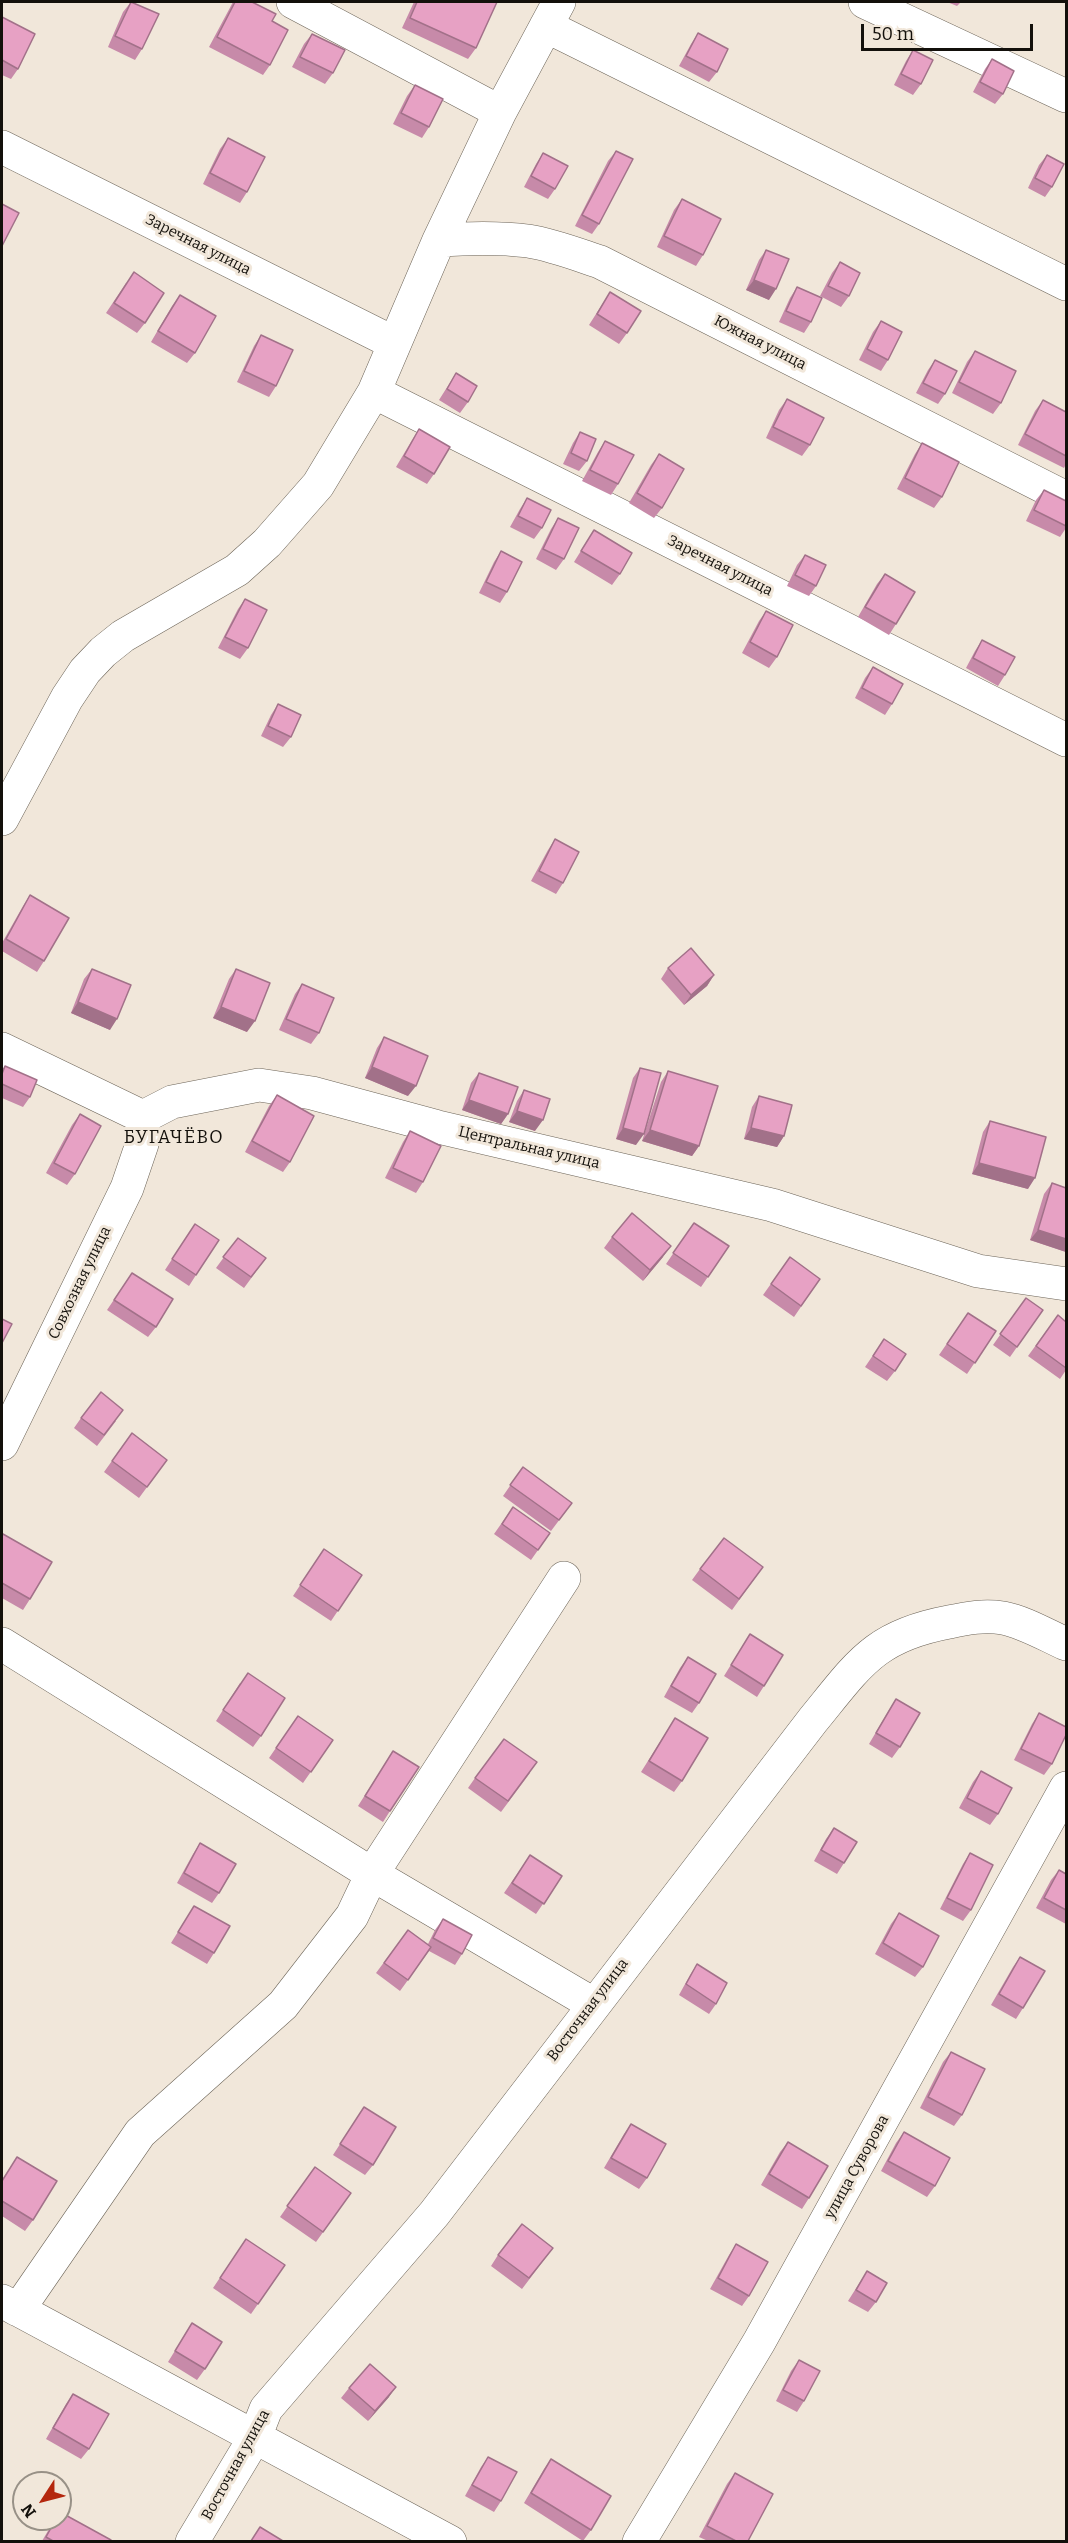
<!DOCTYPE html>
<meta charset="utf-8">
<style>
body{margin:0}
#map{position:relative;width:1068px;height:2543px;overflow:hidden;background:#f1e7da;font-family:Bitter,serif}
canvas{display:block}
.frame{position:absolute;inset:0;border:3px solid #13100b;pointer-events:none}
.north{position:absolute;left:12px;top:2471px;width:60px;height:60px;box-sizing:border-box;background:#f1e7da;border:2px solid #989187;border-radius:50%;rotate:234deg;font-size:16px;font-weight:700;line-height:24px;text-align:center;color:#13100b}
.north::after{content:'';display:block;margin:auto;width:21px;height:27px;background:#b4270e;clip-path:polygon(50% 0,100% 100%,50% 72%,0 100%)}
.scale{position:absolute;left:861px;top:24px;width:172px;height:27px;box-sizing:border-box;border:3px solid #13100b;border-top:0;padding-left:8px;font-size:18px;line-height:21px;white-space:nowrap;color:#13100b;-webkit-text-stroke:4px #f1e7da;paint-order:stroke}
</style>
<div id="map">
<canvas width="1068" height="2543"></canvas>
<div class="frame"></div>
<div class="north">N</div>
<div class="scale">50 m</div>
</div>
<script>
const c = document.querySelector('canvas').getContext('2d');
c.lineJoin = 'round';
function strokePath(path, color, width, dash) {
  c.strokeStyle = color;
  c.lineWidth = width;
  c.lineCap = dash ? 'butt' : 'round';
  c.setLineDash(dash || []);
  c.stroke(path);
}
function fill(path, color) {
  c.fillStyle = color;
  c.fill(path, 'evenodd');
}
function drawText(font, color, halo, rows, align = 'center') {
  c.font = font + ' Bitter,serif';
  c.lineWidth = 6;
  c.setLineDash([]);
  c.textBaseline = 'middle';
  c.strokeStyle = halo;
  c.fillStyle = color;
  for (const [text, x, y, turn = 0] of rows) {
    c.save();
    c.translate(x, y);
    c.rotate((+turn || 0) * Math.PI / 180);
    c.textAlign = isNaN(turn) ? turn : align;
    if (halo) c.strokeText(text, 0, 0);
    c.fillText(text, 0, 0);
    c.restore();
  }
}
const minor = new Path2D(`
 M293,2L500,112
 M865,2L1066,96
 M546,26L1066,284
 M2,147L394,343
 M439,240C469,238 498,237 528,241C553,245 576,254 600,262L1066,498
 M374,392L1066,740
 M2,819L67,698L85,671L103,652L123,636L237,570L267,543L318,485L374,392L439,240L500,112L559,2
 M2,1049L143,1117L172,1102L259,1085L312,1093L438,1127L772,1205L978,1271L1066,1284
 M2,1444L127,1188L142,1144L143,1117
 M2,1644L372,1874L593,2004
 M2,2301L18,2310L140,2133L283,2005L352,1916L372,1874L564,1578
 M2,2301L450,2542
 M192,2542L255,2437L266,2409L434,2214L813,1720C859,1664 874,1636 949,1622C968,1618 984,1615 1003,1618C1024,1622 1046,1635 1066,1644
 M639,2542L759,2342L1066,1788`);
strokePath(minor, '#6c6458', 34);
strokePath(minor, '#fff', 33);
fill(new Path2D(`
 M131,2L142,49L135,60L108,47L123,12Z
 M233,2H252L272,21L270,65L263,75L209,47Z
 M414,2H497L476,48L468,59L402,28Z
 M947,2H961L957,6Z
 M2,17L18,69L11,79L2,75Z
 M698,33L717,72L709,82L679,66L691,44Z
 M312,34L333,73L325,84L292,67L304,44Z
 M913,50L921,84L913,95L894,85L906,61Z
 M992,59L1003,94L995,104L973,92L985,69Z
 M415,85L429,127L422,138L393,124L407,96Z
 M228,138L247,192L240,203L203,184L220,149Z
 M616,151L599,224L592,234L575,226L608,161Z
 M543,153L555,189L548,199L524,187L536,164Z
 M1047,155L1052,187L1045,197L1028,188L1039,165Z
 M682,199L703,255L696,266L657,247L674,210Z
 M766,250L769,300L746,290L759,260Z
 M840,262L849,296L841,307L820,296L832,273Z
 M126,283L145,323L137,333L106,313Z
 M797,287L811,322L804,333L779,322L790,298Z
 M610,292L627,333L619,344L589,325Z
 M180,295L195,353L187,363L151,342L172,306Z
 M881,321L888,360L881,371L859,360L873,332Z
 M261,335L276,386L269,397L237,382L254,346Z
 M975,351L1001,403L993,414L952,393L967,362Z
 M935,360L945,394L938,404L916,393L928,370Z
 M456,373L468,402L460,413L439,400Z
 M787,399L810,445L802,456L766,438L779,410Z
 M1043,400L1066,412V464L1064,468L1018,445L1035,411Z
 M419,429L434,474L427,484L396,467L412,440Z
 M580,432L587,461L579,471L563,464L573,443Z
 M605,441L618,484L611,495L582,481L598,452Z
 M922,443L942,497L934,508L897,489L915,454Z
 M659,454L662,508L654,518L629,503L651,465Z
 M1044,490L1066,501V528L1060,537L1026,521L1036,500Z
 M527,498L542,528L534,539L510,527L520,509Z
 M558,518L564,559L556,570L536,559L551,529Z
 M594,530L620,574L612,585L574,562Z
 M501,551L507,592L500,603L479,593L494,562Z
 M805,555L816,586L809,596L787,586L797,565Z
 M885,574L896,624L889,635L858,617L877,584Z
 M245,599L248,648L240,659L218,648L238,609Z
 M766,611L777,657L769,668L742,653L759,621Z
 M982,640L1005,675L998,686L966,668L975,651Z
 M873,667L892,704L885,715L855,698L865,678Z
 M278,704L291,737L283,747L261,736L271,715Z
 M555,839L563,883L556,894L531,881L548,850Z
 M30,895L44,961L37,972L2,951V943L23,906Z
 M668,968L714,975L707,986L684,1005L661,979Z
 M92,969L110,1030L71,1013L84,979Z
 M236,969L247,1032L213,1018L229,979Z
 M302,984L319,1033L311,1044L279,1030L295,994Z
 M384,1037L408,1096L365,1078L377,1048Z
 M5,1066L30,1097L23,1107L2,1098V1071Z
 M640,1068L636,1145L616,1139L633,1078Z
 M668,1071L699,1146L692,1156L642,1141L661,1082Z
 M479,1073L508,1114L501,1124L462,1110L471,1083Z
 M524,1090L535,1131L509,1122L517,1101Z
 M277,1095L290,1162L283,1172L245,1152L269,1106Z
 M759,1096L784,1136L777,1147L744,1139L752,1107Z
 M80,1114L75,1174L67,1185L46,1173L72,1125Z
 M990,1121L1028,1189L972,1174L983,1132Z
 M410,1131L423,1182L416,1193L385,1178L403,1142Z
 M1052,1183L1066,1252L1030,1240L1044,1194Z
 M694,1223L729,1246L701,1287L666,1264Z
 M195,1224L196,1275L189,1286L165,1270Z
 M612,1237L663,1257L643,1281L604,1248Z
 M238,1238L266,1258L244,1288L216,1268Z
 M790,1257L820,1279L794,1317L763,1295Z
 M132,1273L156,1327L148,1337L107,1310Z
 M1026,1298L1043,1310L1010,1357L993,1345Z
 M968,1313L996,1331L967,1374L939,1355Z
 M1058,1315L1066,1322V1370L1060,1379L1028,1356Z
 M884,1339L895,1371L887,1381L865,1367Z
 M81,1418L116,1421L97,1446L74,1428Z
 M132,1433L167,1460L139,1498L104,1472Z
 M523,1467L572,1503L551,1531L503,1496Z
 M513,1507L550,1533L531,1560L494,1534Z
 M2,1535L30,1599L23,1610L2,1598Z
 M324,1549L362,1575L331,1621L293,1596Z
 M763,1567L732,1610L692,1580L700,1569Z
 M750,1634L764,1686L757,1697L724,1676Z
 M688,1657L699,1703L692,1713L664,1697L680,1668Z
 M240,1683L261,1736L253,1747L216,1721Z
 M896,1699L900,1747L892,1758L869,1744L889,1710Z
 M1039,1713L1052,1764L1044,1775L1014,1760L1032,1724Z
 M298,1716L333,1740L303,1783L269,1758Z
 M675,1718L682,1781L674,1792L641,1772Z
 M393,1751L390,1811L383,1822L358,1806Z
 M981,1771L998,1814L990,1825L959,1808L973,1782Z
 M530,1773L501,1812L468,1788L475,1778Z
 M834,1828L844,1863L837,1874L814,1861L826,1839Z
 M200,1843L219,1893L212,1903L177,1883L193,1854Z
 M970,1853L971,1910L963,1921L940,1909L963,1864Z
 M530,1855L562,1876L536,1914L504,1893Z
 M1059,1870L1066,1874V1924L1036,1908L1051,1880Z
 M194,1906L214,1953L207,1964L171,1943Z
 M899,1913L923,1967L915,1977L875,1954L891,1924Z
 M443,1919L462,1954L455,1965L429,1951L400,1991L376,1973L408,1930L428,1944L435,1930Z
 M1020,1957L1023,2008L1016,2019L991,2005L1013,1967Z
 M697,1964L716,2004L709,2014L679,1995L690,1975Z
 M951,2052L962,2115L954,2126L920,2108L943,2062Z
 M364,2107L373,2165L365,2175L333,2155Z
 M631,2124L647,2178L639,2189L604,2168L624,2134Z
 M904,2132L935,2186L927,2197L881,2171L896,2143Z
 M788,2142L809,2198L802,2209L761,2185L780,2152Z
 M17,2157L33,2220L25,2231L2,2216V2180Z
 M315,2167L351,2193L316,2242L280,2217Z
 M246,2239L285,2265L251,2314L213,2288Z
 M736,2244L749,2296L742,2306L710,2289L729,2255Z
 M553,2248L522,2289L491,2266L498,2255Z
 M867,2271L876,2302L868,2312L848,2301Z
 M192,2323L205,2369L197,2380L168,2362Z
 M799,2360L804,2401L797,2412L776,2401L791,2371Z
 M349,2388L389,2397L368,2421L341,2398Z
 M73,2394L89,2449L81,2459L46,2439L66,2404Z
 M488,2457L501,2501L494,2512L465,2496L481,2467Z
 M551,2459L591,2530L583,2541L524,2503L544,2469Z
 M735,2473L748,2541H708L699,2537L727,2484Z
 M55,2519H60L110,2541H42Z`), '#c78aa9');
fill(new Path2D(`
 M754,280L776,289L769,300L746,290Z
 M714,975L707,986L684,1005L691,995Z
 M78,1002L117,1019L110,1030L71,1013Z
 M221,1007L255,1021L247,1032L213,1018Z
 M372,1067L416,1086L408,1096L365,1078Z
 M469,1100L508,1114L501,1124L462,1110Z
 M517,1111L543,1120L535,1131L509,1122Z
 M623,1128L644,1134L636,1145L616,1139Z
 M751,1128L784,1136L777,1147L744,1139Z
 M650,1130L699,1146L692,1156L642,1141Z
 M979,1163L1035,1178L1028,1189L972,1174Z
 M1038,1230L1066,1239V1252L1030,1240Z
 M671,1246L663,1257L643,1281L650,1270Z
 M396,2387L389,2397L368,2421L375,2411Z`), '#a27189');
const building = new Path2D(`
 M131,2L159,14L142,49L115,36Z
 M235,2H252L276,14L272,21L288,30L270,65L217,37Z
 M417,2H497L476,48L410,18Z
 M2,17L35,34L18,69L2,60Z
 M698,33L728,49L717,72L686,56Z
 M312,34L345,50L333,73L300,57Z
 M913,50L933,60L921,84L901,74Z
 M992,59L1014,71L1003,94L980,82Z
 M415,85L443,99L429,127L401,113Z
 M228,138L265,157L247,192L210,173Z
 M616,151L633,159L599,224L582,215Z
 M543,153L568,166L555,189L531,176Z
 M1047,155L1064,164L1052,187L1035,178Z
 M682,199L721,219L703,255L664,236Z
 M2,204L19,213L2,246Z
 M766,250L789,259L776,289L754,280Z
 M840,262L860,273L849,296L828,286Z
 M134,272L164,293L145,323L114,303Z
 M797,287L822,298L811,322L786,311Z
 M610,292L641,311L627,333L597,314Z
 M180,295L216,316L195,353L158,331Z
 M881,321L902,332L888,360L867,349Z
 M261,335L293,350L276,386L244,371Z
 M975,351L1016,371L1001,403L959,382Z
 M935,360L957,371L945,394L923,383Z
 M456,373L477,386L468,402L447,389Z
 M787,399L824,418L810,445L773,427Z
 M1043,400L1066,412V456L1025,434Z
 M419,429L450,447L434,474L404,456Z
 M580,432L596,439L587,461L571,453Z
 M605,441L634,455L618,484L590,470Z
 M922,443L959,462L942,497L905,478Z
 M659,454L684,469L662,508L637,493Z
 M1044,490L1066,501V526L1034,510Z
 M527,498L551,510L542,528L518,516Z
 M558,518L579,528L564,559L543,549Z
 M594,530L632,553L620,574L581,551Z
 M501,551L522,562L507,592L486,582Z
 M805,555L826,565L816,586L795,575Z
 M885,574L915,592L896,624L865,607Z
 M245,599L267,610L248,648L225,637Z
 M766,611L793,625L777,657L750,642Z
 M982,640L1015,657L1005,675L973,658Z
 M873,667L903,684L892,704L862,688Z
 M278,704L301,715L291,737L268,726Z
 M555,839L579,852L563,883L539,871Z
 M30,895L69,918L44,961L6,939Z
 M691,948L714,975L691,995L668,968Z
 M92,969L131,985L117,1019L78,1002Z
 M236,969L270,983L255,1021L221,1007Z
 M302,984L334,998L319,1033L286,1019Z
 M384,1037L428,1056L416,1086L372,1067Z
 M5,1066L37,1080L30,1097L2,1084V1074Z
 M640,1068L661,1073L644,1134L623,1128Z
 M668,1071L718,1086L699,1146L650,1130Z
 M479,1073L518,1087L508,1114L469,1100Z
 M524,1090L550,1099L543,1120L517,1111Z
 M277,1095L314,1116L290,1162L252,1141Z
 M759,1096L792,1105L784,1136L751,1128Z
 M80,1114L101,1126L75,1174L54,1163Z
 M990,1121L1046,1137L1035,1178L979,1163Z
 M410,1131L441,1146L423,1182L393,1168Z
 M1052,1183L1066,1188V1239L1038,1230Z
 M632,1213L671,1246L650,1270L612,1237Z
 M694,1223L729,1246L708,1277L673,1253Z
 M195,1224L219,1240L196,1275L172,1259Z
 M238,1238L266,1258L251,1277L223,1257Z
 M790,1257L820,1279L801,1306L771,1284Z
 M132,1273L173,1299L156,1327L114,1300Z
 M1026,1298L1043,1310L1017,1347L1000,1334Z
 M968,1313L996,1331L975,1363L947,1344Z
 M1058,1315L1066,1322V1368L1036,1346Z
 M2,1319L12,1324L2,1343Z
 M884,1339L906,1354L895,1371L873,1356Z
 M101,1392L123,1410L104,1435L81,1418Z
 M132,1433L167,1460L147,1487L112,1461Z
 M523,1467L572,1503L559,1520L510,1485Z
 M513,1507L550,1533L538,1550L502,1524Z
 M3,1534L52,1562L30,1599L2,1583V1536Z
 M724,1538L763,1567L739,1599L700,1569Z
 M324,1549L362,1575L338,1611L300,1585Z
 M750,1634L783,1655L764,1686L731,1665Z
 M688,1657L716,1674L699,1703L671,1686Z
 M248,1673L285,1698L261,1736L223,1710Z
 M896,1699L920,1713L900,1747L876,1733Z
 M1039,1713L1066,1727V1735L1052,1764L1021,1749Z
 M298,1716L333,1740L311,1772L276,1748Z
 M675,1718L708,1738L682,1781L649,1761Z
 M504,1739L537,1762L508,1801L475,1778Z
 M393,1751L419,1767L390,1811L365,1796Z
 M981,1771L1012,1788L998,1814L967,1798Z
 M834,1828L857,1842L844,1863L821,1850Z
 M200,1843L236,1864L219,1893L184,1873Z
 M970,1853L993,1865L971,1910L947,1898Z
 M530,1855L562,1876L544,1904L512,1883Z
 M1059,1870L1066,1874V1910L1044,1898Z
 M194,1906L230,1926L214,1953L178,1932Z
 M899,1913L939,1936L923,1967L883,1943Z
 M443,1919L472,1935L462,1954L433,1938Z
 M408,1930L431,1947L408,1980L384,1963Z
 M1020,1957L1045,1971L1023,2008L999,1994Z
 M697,1964L727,1983L716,2004L686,1984Z
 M951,2052L985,2069L962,2115L928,2097Z
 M364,2107L396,2127L373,2165L340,2144Z
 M631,2124L666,2144L647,2178L611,2158Z
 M904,2132L950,2158L935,2186L888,2161Z
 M788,2142L828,2166L809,2198L769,2174Z
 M17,2157L57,2181L33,2220L2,2201V2181Z
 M315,2167L351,2193L323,2232L287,2206Z
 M522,2224L553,2248L529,2278L498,2255Z
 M246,2239L285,2265L258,2304L220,2278Z
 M736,2244L768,2262L749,2296L718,2278Z
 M867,2271L887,2283L876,2302L856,2290Z
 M192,2323L222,2342L205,2369L175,2351Z
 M799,2360L820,2371L804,2401L783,2390Z
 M370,2364L396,2387L375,2411L349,2388Z
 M73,2394L109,2414L89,2449L53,2428Z
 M488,2457L517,2472L501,2501L472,2485Z
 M551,2459L611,2496L591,2530L531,2493Z
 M735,2473L773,2494L748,2541H736L707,2526Z
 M60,2512L111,2540L110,2541H53L46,2537L56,2519H60Z
 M260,2527L283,2541H251Z`);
fill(building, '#e7a1c4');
strokePath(building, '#a27189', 1.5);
drawText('15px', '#13100b', '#f1e7da', [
 ["Заречная улица",198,245,27],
 ["Южная улица",760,343,27],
 ["Заречная улица",720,566,27],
 ["Центральная улица",529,1148,13],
 ["Совхозная улица",80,1283,-64],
 ["Восточная улица",588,2010,-53],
 ["улица Суворова",857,2167,-61],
 ["Восточная улица",236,2465,-61]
]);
c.letterSpacing = '1.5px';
drawText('18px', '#13100b', '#f1e7da', [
 ["БУГАЧЁВО",174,1138]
]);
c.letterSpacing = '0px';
</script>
